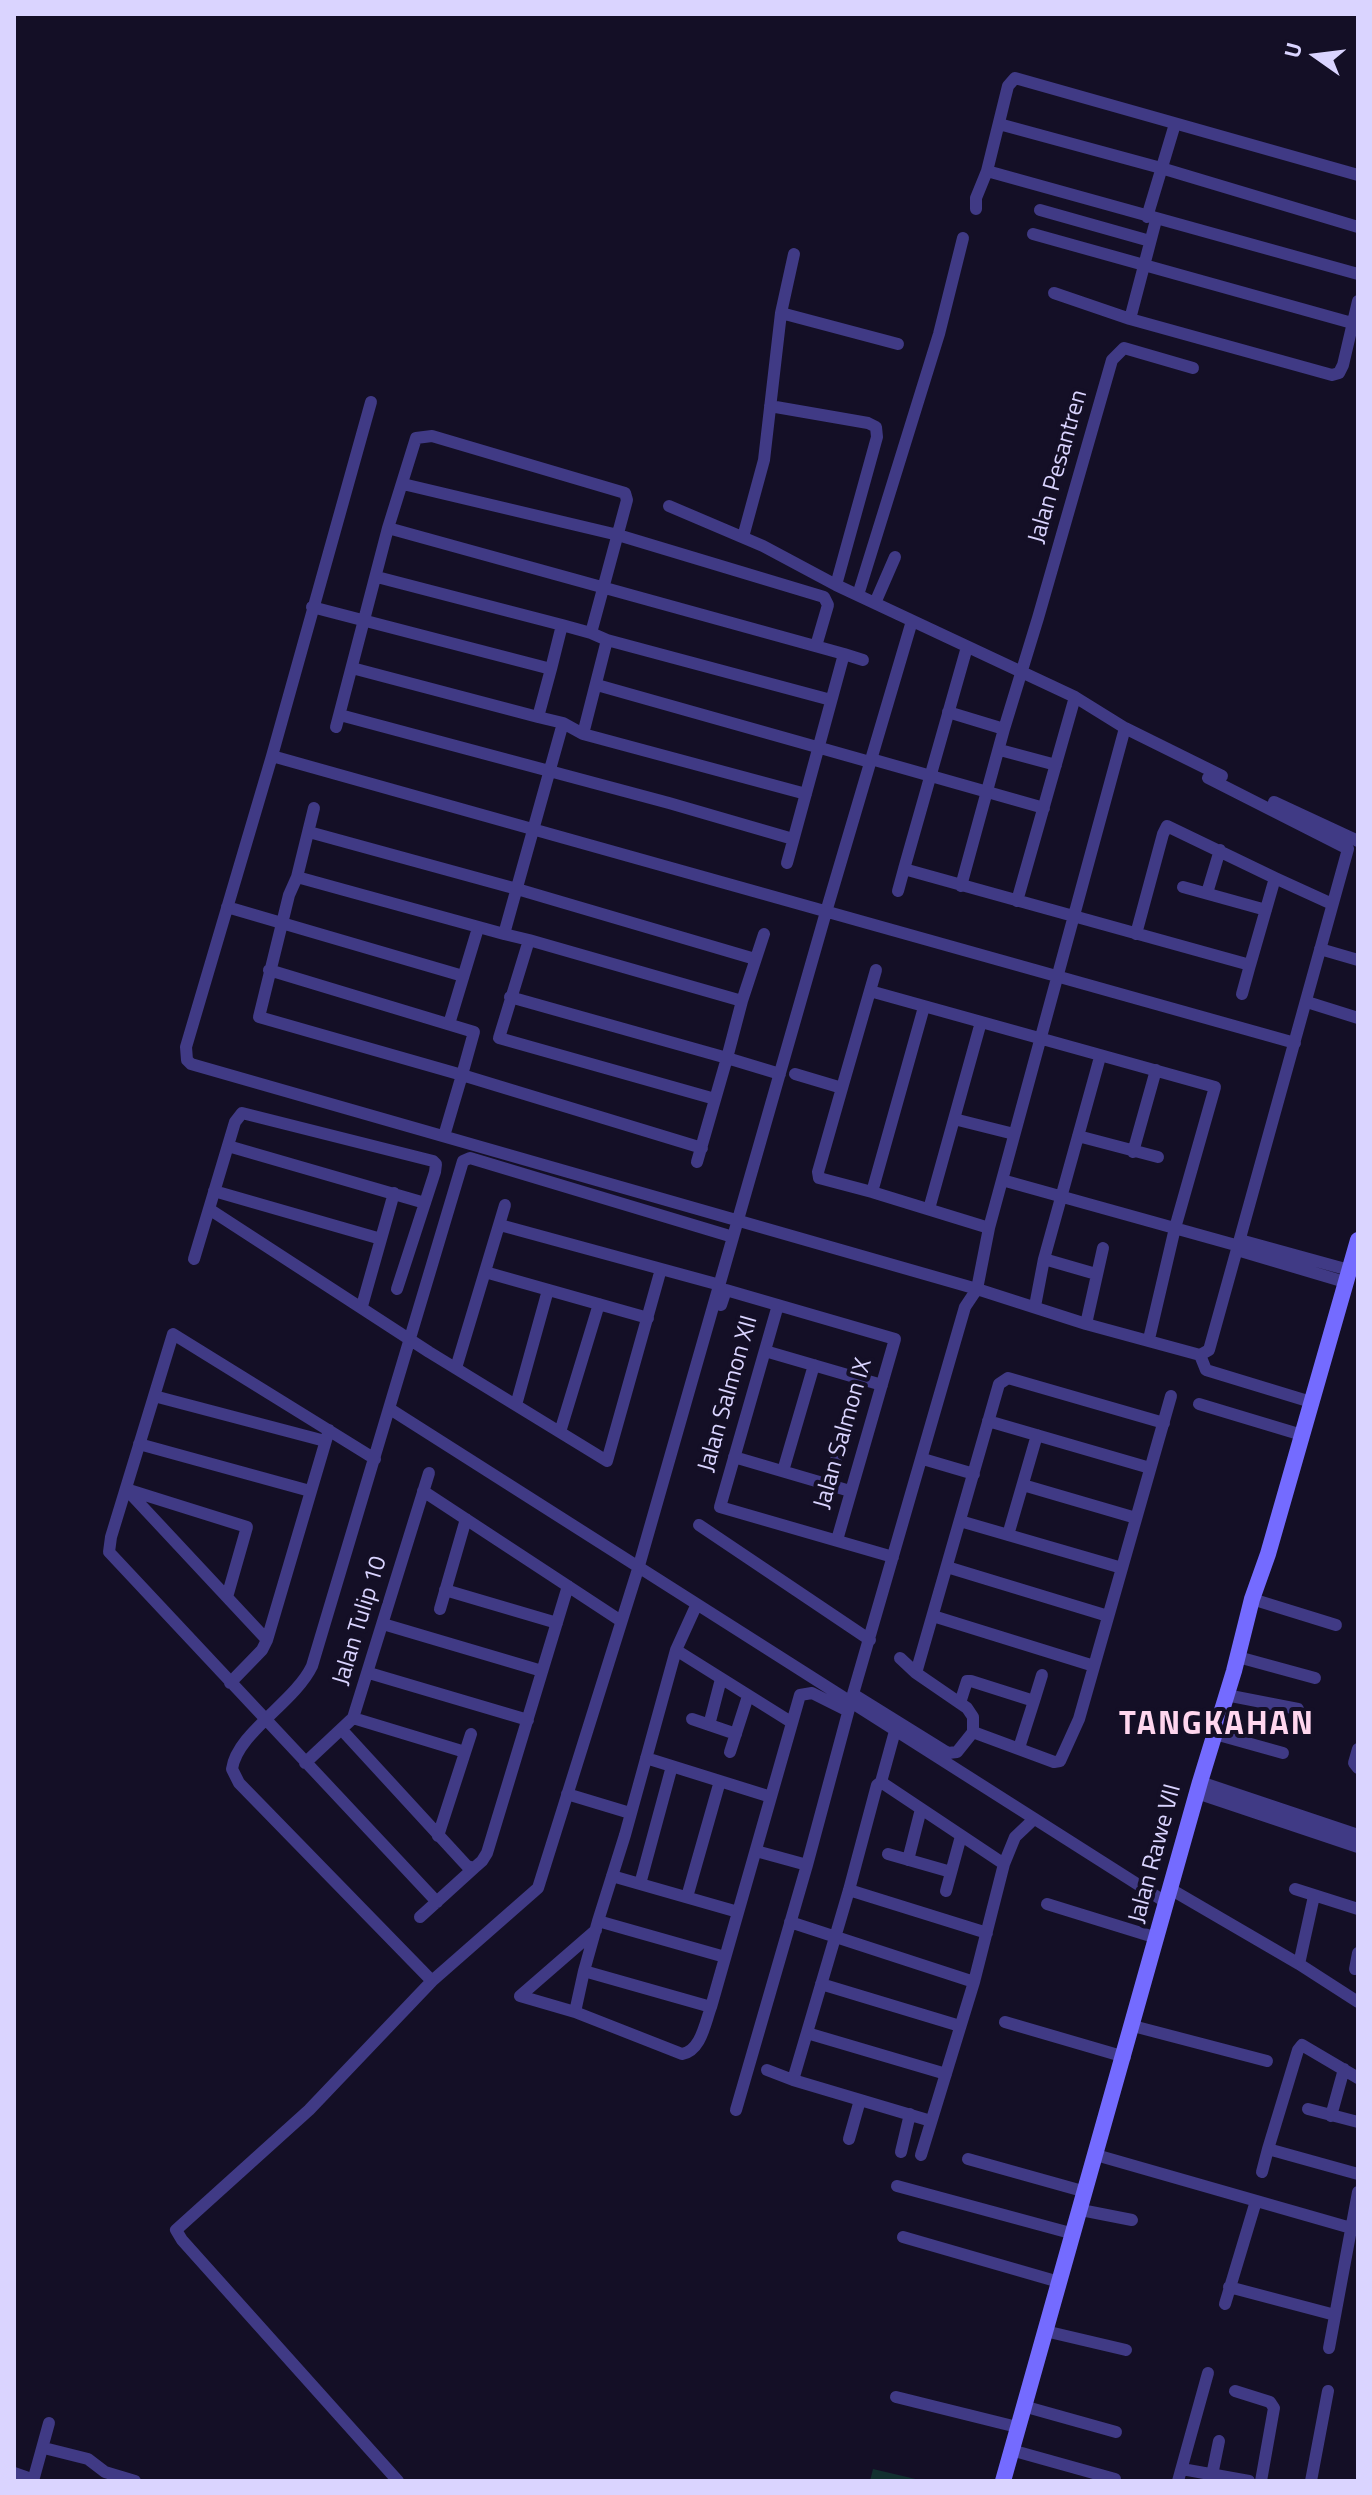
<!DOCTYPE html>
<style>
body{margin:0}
#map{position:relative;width:1372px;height:2495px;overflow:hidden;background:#140f26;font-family:"Titillium Web",sans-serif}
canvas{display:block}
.frame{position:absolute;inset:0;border:16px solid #dad4ff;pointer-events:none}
.north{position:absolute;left:1276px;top:16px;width:80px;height:80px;-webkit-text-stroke:6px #140f26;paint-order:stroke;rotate:284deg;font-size:22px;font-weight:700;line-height:32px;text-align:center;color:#dad4ff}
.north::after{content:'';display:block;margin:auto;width:28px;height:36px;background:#dad4ff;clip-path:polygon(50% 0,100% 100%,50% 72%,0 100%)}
</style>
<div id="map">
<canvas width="1372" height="2495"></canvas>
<div class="frame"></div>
<div class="north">U</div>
</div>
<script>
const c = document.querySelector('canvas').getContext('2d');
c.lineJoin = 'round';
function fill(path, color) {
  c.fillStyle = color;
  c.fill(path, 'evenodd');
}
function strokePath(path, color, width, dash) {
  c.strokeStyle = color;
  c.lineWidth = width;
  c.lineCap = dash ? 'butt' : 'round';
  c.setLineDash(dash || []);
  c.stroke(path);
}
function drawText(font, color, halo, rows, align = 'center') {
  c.font = font + ' "Titillium Web",sans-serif';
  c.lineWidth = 8;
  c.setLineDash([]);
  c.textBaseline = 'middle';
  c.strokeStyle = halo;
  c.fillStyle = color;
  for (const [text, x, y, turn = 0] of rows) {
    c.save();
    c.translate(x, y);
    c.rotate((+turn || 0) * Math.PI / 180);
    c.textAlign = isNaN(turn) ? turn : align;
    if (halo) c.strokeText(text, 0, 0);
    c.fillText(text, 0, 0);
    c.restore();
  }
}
fill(new Path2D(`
 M873,2469L924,2481H870Z`), '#123030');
strokePath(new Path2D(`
 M999,124L1161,168L1358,227
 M987,171L1358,274
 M976,209V198L987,171L1008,86L1015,78L1358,175
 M1040,210L1150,241
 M1147,217L1175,124
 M1033,234L1352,323
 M1054,293L1130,319L1332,375L1339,373L1343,365L1358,301
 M781,313L898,344
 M1130,319L1156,220
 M371,402L272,756L186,1047L187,1060L191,1064L977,1289L1086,1324L1200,1355L1209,1350L1348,849L1208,778
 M770,406L868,423L876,427L877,437L836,585
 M403,484L618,535L824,597L828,605L816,646
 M669,506L763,546L836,585L1075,697L1125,728L1222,776
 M388,528L844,654L787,863
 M743,537L764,460L781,313L794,254
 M377,577L562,625L551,669
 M858,595L939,334L963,238
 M875,603L895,557
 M312,607L551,669L538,717L563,723
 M562,625L591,633
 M607,640L831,700
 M967,647L904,869L1250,965L1275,878L1167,826L1163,834L1136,934
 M844,654L863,660
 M352,668L538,717
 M597,685L870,762
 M948,712L1004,729
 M340,715L669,803L793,839
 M336,727L388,528L416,438L432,436L625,493L627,500L591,633L607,640L583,734L563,723L504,934L529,940L499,1038L715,1099
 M583,734L806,794
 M1000,750L1056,765
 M272,756L1295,1043
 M871,759L1044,808
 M1274,802L1358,841
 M309,832L517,889L755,959
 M297,877L314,808
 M1275,878L1332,904
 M961,886L1004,729L1038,618L1112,360L1124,348L1193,368
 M1183,887L1266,910
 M898,891L904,869
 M1207,893L1220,850
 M1017,901L1075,697
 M227,907L463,976
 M529,940L742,1001
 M1320,949L1358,960
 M269,970L474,1032L462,1075L702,1148
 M870,991L1215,1087L1175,1228L1149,1339
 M1242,994L1250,965
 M510,997L727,1058L742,1001L764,934
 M1307,1002L1358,1018
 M449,1024L478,928
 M795,1074L842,1088L818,1172L819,1178L872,1192L989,1228
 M842,1088L876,970
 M954,1119L1014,1134
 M444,1136L462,1075L259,1017L289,895L297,877L504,934
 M1078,1136L1158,1157
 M228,1146L425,1203
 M1133,1152L1156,1070
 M697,1162L727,1058L780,1074
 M1002,1180L1239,1246
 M214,1191L381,1239
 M872,1192L924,1007
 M209,1209L429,1352L607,1461L661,1269
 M929,1209L981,1022
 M500,1225L720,1285
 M1240,1240L1349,1270
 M1237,1250L1345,1282
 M194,1259L235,1122L242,1113L433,1161L436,1164L435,1172L397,1289
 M1044,1259L1096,1274
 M485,1272L648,1318
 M721,1305L726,1290L895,1339L837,1540
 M778,1305L720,1507L893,1557
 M362,1306L394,1193
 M1035,1306L1044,1259L1100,1057
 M1086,1324L1103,1248
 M765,1351L882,1385
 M1200,1355L1206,1370L1311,1402
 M456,1368L505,1205
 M154,1396L325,1441
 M1199,1404L1302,1435
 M516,1405L548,1290
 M390,1409L1167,1903
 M988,1421L1150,1468
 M560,1432L599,1304
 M139,1444L310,1491
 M734,1457L850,1491
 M375,1459L173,1334L111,1537L109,1552L437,1902
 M923,1459L974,1474
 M783,1471L814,1365
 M829,1485L859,1378
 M1023,1485L1136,1518
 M126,1489L267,1640
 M129,1490L247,1527L227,1597
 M423,1491L621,1621
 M960,1521L1122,1568
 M699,1525L870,1640
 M1008,1535L1037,1435
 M947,1567L1108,1616
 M445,1590L557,1623
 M1252,1599L1336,1625
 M440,1609L466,1519
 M933,1616L1094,1666
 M383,1624L542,1671
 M676,1650L791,1722
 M1238,1657L1315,1678
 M900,1658L916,1673
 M369,1673L528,1720
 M230,1683L262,1650L267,1640L329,1430
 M853,1694L948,1753L957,1752L973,1732L1054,1762L1060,1761L1079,1719L1171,1396
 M1226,1695L1298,1709
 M1034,1701L1042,1675
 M960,1703L967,1681H971L1034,1701L1019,1748
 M353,1718L465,1752
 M692,1719L736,1734
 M709,1725L721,1679
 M342,1730L467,1866L474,1868L482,1861L487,1853L568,1586
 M973,1732V1717L967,1708L916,1673L999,1384L1008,1378L1164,1423
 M1215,1734L1283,1753
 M1358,1749L1354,1763L1358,1768
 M730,1752L748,1696
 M646,1758L771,1797
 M305,1763L353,1718L429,1473
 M881,1782L895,1731
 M1200,1782L1358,1835
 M1197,1793L1358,1847
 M567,1794L630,1813
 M438,1836L471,1734
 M756,1851L807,1865
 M888,1854L951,1872
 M908,1860L921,1809
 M1004,1864L1015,1837L1034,1819
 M612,1876L738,1912
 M640,1884L672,1766
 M1295,1889L1358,1909
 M849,1890L987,1933
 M1172,1890L1299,1964L1358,2002
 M946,1891L961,1836
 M687,1897L720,1781
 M1047,1904L1157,1938
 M420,1917L474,1868
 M598,1921L625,1835L676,1650L696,1606
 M790,1922L974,1982
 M1299,1964L1314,1896
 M1355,1969L1358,1953
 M584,1971L575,2012L682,2054C701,2051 705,2023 711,2007L800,1695L812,1693L848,1711
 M432,1981L239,1783L232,1769C237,1733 295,1702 312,1666L463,1161L470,1158L733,1237
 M821,1984L960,2026
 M711,2007L584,1971L598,1921L725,1957
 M575,2012L520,1996L596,1930
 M1005,2022L1125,2057
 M1133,2026L1267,2061
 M807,2033L946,2074
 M767,2070L793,2080L931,2121
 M1358,2078L1302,2045L1298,2050L1268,2149L1358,2174
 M793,2080L849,1890L877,1785L881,1782L1004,1864L974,1982L921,2155
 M1308,2109L1358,2122
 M736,2110L807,1865L853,1694L965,1307L977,1289L989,1228L1125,728
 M1331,2116L1344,2069
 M849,2139L860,2100
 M901,2152L910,2114
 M1096,2155L1358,2230
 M968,2159L1086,2192
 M1262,2172L1268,2149
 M897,2186L1074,2234
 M1081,2210L1132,2220
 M903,2237L1059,2282
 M1229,2287L1335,2315
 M1225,2304L1256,2201
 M1045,2331L1126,2350
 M1329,2348L1358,2192
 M1235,2391L1270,2402L1274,2408L1261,2481
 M896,2397L1017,2427
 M1023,2406L1116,2432
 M44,2448L88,2459L105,2472L135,2481
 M1011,2450L1115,2479
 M1182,2469L1249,2481
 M14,2473L34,2480
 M1212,2475L1219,2441
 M33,2481L49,2423
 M398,2481L182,2240L176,2230L309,2110L432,1981L538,1888L638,1569L826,912L912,621
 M1178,2481L1208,2373
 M1311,2481L1328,2391`), '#403a85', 12);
strokePath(new Path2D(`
 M1003,2481L1200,1782L1234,1671L1252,1599L1268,1554L1358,1240`), '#746bff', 16);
drawText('24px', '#dad4ff', '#140f26', [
 ["Jalan Pesantren",1059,467,-74],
 ["Jalan Salmon XII",729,1394,-74],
 ["Jalan Salmon IX",844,1434,-74],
 ["Jalan Tulip 10",361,1621,-73],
 ["Jalan Rawe VII",1156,1854,-75]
]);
c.letterSpacing = '2px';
drawText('bold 32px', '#ffd6ee', '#140f26', [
 ["TANGKAHAN",1217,1726]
]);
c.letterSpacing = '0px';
</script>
